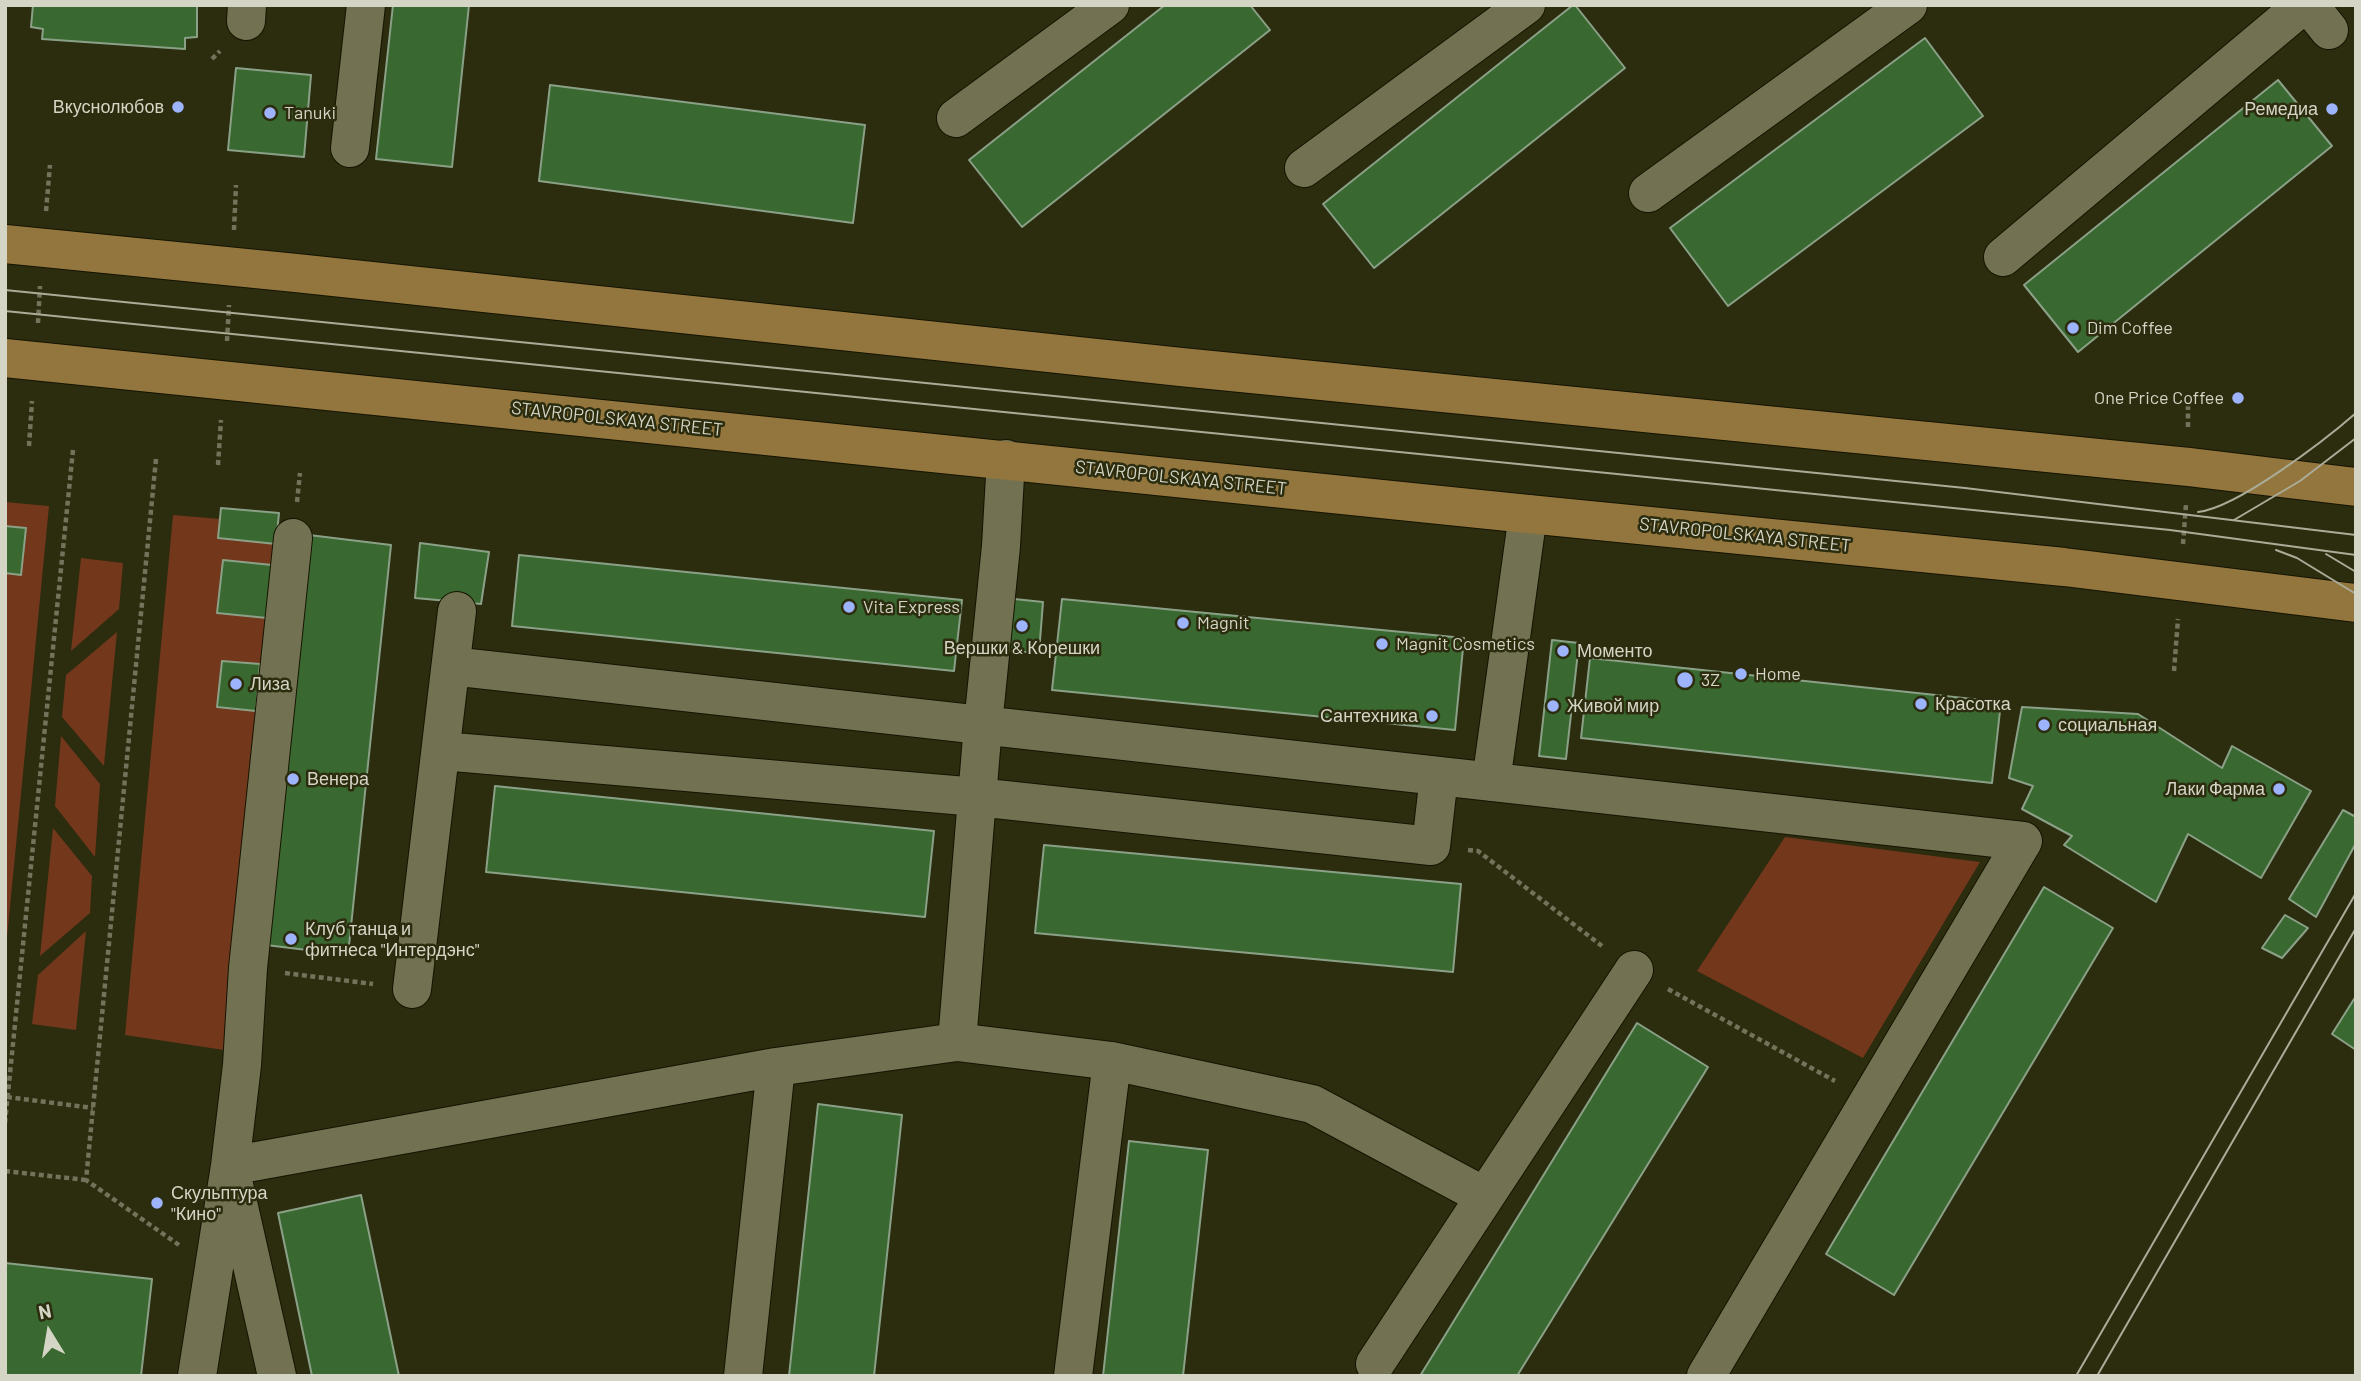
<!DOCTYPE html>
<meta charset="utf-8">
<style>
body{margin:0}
#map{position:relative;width:2361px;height:1381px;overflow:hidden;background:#2c2c0f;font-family:Barlow,sans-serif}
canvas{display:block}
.frame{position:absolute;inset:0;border:7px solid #d4d5c4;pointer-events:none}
.north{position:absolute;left:14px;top:1297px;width:70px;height:70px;-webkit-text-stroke:5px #2c2c0f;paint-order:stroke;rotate:349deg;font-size:19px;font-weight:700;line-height:28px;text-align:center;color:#d4d5c4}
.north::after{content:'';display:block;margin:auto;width:24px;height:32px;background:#d4d5c4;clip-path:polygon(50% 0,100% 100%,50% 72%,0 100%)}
</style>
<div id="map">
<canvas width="2361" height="1381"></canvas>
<div class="frame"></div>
<div class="north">N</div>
</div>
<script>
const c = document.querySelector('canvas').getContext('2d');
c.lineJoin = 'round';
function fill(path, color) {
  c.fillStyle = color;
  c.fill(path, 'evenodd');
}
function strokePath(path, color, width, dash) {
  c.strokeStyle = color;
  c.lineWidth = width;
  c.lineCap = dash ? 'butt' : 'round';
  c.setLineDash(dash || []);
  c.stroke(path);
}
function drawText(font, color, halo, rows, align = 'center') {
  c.font = font + ' Barlow,sans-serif';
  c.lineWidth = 5;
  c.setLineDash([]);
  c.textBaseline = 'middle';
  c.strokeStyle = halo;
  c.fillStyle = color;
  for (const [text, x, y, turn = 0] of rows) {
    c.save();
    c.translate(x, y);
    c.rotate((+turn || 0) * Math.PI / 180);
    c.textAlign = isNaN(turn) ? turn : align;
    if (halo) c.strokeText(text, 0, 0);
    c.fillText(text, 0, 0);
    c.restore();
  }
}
fill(new Path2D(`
 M5,502L49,506L5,958Z
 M173,515L280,524L224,1050L125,1035Z
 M81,558L123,563L119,609L71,651Z
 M117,632L104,765V766L62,717L66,675Z
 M61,736L100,784L95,857L55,806Z
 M53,828L92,876L90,913L40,956Z
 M1785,837L1980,862L1863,1058L1697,971Z
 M86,931L76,1030L32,1024L38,975Z`), '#73371c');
const building = new Path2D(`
 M33,5H197V37L185,38V49L42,39L43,29L31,27Z
 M393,5H469L452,167L376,159Z
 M1165,5H1250L1270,30L1022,227L969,160Z
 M1573,5H1575L1625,68L1374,268L1323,204Z
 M1925,38L1983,116L1728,306L1670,228Z
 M236,68L311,75L304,157L228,150Z
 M2278,80L2332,146L2078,352L2024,285Z
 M550,85L865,125L853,223L539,181Z
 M221,508L279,513L276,544L218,538Z
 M5,526L26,528L21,575L5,573Z
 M309,535L391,545L348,955L266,945Z
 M420,543L489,552L481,604L415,598Z
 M519,555L962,600L954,671L512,626Z
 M223,560L272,565L267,618L217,613Z
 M1005,598L1043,602L1039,653L1001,650Z
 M1062,599L1464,638L1455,730L1052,690Z
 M1552,640L1579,643L1566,759L1539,756Z
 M1590,658L2001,702L1992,783L1581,738Z
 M222,661L260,664L256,711L217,707Z
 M2022,707L2138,714L2222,768L2232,746L2311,791L2261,878L2188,834L2156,902L2064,845L2072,836L2022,809L2033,786L2009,778Z
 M495,786L934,831L925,917L486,872Z
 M2343,810L2356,817V843L2316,917L2289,899Z
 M1044,845L1461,884L1453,972L1035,933Z
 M2044,887L2113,928L1894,1295L1826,1254Z
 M2285,915L2308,928L2282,958L2262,948Z
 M2356,996V1050L2332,1034Z
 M1637,1023L1708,1067L1517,1376H1420Z
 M818,1104L902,1115L874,1376H789Z
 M1129,1141L1208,1150L1183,1376H1103Z
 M361,1195L399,1376H312L278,1213Z
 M5,1263L152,1279L141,1376H5Z`);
fill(building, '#396930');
strokePath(building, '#8ba187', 2);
const minor = new Path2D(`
 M2309,5L2329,30
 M246,21L247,5
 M956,118L1110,5
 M350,148L366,5
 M1304,168L1526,5
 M1648,193L1908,5
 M2003,257L2303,5
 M451,666L2023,841L1706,1376
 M442,751L977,797L1431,846L1439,776
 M1491,782L1528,514
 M412,989L457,611
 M957,1042L983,725L1001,546L1006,459
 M230,1166L776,1067L957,1042L1112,1061L1312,1104L1484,1196
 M234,1185L277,1376
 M1375,1364L1634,970
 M197,1376L230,1166L242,1065L248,968L293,538
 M743,1376L776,1067
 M1073,1376L1112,1061`);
const major = new Path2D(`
 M5,244L296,273L1181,367L2189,467L2356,487
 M5,358L1528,514L2064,567L2356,603`);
strokePath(minor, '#151400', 40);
strokePath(major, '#151400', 40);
strokePath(new Path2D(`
 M212,59L220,51
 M46,211L50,165
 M234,230L236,185
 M38,323L40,286
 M227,341L229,305
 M2188,405V429
 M29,446L32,401
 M156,459L86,1180L179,1245
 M218,465L221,420
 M297,502L300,473
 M2183,544L2186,504
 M2174,671L2178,619
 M1468,850L1478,851L1602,946
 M285,973L373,984
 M1668,989L1835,1081
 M7,1097L93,1108
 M5,1123L73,450
 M5,1171L86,1180`), '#73735b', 4.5, [5, 3.5]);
strokePath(minor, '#727253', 38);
strokePath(major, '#92763e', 38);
strokePath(new Path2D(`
 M5,290L1965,488L2356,535
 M5,311L1963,509L2170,530L2356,555
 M2198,512C2237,508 2325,440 2356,413
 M2234,520L2300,481L2356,438
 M2276,550L2297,558L2356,594
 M2326,554L2356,572
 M2076,1376L2356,893
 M2097,1376L2356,928`), '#abac98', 2);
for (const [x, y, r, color] of [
 [178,107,7,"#9db4fd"],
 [2332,109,7,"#9db4fd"],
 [270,113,7,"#9db4fd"],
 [2073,328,7,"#9db4fd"],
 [2238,398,7,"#9db4fd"],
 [849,607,7,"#9db4fd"],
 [1183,623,7,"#9db4fd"],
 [1022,626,7,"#9db4fd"],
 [1382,644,7,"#9db4fd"],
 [1563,651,7,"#9db4fd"],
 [1741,674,7,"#9db4fd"],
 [1685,680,9,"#9db4fd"],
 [236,684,7,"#9db4fd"],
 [1921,704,7,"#9db4fd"],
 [1553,706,7,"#9db4fd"],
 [1432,716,7,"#9db4fd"],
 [2044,725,7,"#9db4fd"],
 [293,779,7,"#9db4fd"],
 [2279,789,7,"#9db4fd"],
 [291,939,7,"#9db4fd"],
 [157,1203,7,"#9db4fd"]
]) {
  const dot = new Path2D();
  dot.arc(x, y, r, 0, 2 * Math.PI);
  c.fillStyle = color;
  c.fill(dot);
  strokePath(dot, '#2c2c0f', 2.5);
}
drawText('18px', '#d4d5c4', '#2c2c0f', [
 ["Вкуснолюбов",164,107,"right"],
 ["Ремедиа",2318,109,"right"],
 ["Tanuki",284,113],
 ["Dim Coffee",2087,328],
 ["One Price Coffee",2224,398,"right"],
 ["Vita Express",863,607],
 ["Magnit",1197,623],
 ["Magnit Cosmetics",1396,644],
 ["Вершки & Корешки",1022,648,"center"],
 ["Моменто",1577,651],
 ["Home",1755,674],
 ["3Z",1701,680],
 ["Лиза",250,684],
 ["Красотка",1935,704],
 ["Живой мир",1567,706],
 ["Сантехника",1418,716,"right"],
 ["социальная",2058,725],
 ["Венера",307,779],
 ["Лаки Фарма",2265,789,"right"],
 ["Клуб танца и",305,929],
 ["фитнеса \"Интердэнс\"",305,950],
 ["Скульптура",171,1193],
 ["\"Кино\"",171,1214]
], 'left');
drawText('18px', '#d4d5c4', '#2c2c0f', [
 ["STAVROPOLSKAYA STREET",617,419,6],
 ["STAVROPOLSKAYA STREET",1181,478,6],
 ["STAVROPOLSKAYA STREET",1745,535,6]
]);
</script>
